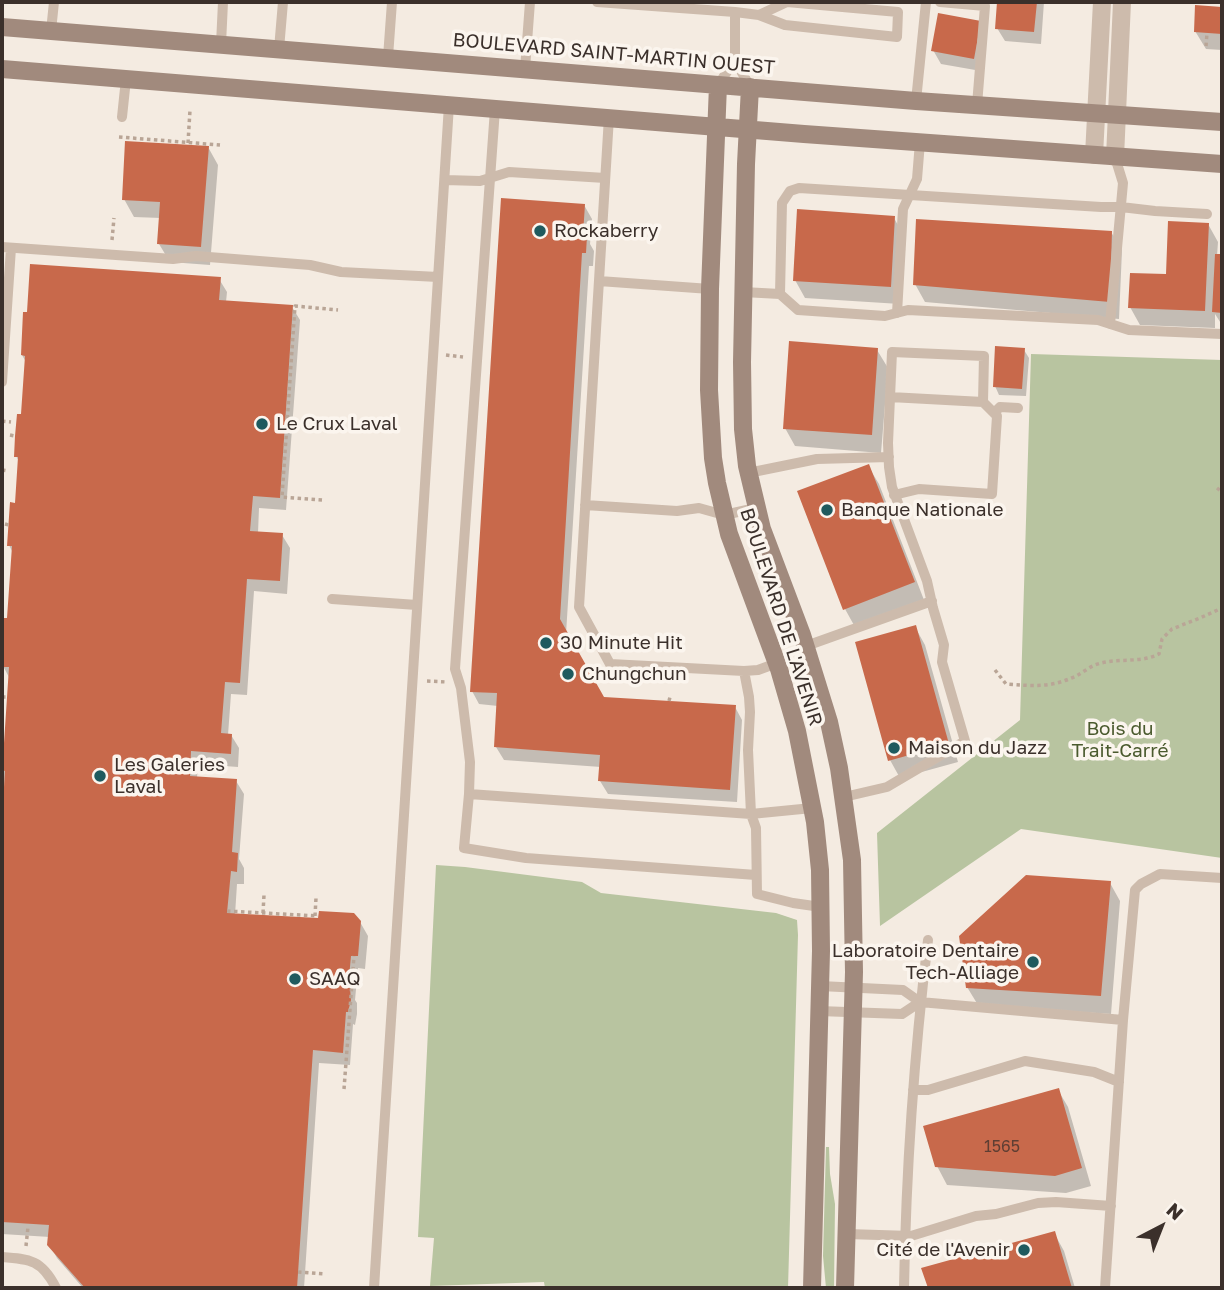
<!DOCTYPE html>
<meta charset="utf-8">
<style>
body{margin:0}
#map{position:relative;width:1224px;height:1290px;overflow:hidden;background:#f4ebe1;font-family:"Golos Text",sans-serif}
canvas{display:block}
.frame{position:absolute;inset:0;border:4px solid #3b302b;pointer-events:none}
.north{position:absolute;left:1126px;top:1192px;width:70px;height:70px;-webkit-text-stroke:5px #fbf5ee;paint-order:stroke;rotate:42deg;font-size:19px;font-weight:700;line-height:28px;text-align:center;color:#3b302b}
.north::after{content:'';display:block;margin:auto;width:24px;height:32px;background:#3b302b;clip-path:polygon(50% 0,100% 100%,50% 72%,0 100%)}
</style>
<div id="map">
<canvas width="1224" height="1290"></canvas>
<div class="frame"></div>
<div class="north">N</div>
</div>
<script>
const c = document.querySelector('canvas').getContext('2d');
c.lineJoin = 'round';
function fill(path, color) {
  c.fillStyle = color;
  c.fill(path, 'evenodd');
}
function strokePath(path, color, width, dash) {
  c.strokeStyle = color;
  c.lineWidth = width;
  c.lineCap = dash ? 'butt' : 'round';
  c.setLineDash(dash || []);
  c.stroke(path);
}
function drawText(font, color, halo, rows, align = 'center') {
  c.font = font + ' "Golos Text",sans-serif';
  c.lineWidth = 7;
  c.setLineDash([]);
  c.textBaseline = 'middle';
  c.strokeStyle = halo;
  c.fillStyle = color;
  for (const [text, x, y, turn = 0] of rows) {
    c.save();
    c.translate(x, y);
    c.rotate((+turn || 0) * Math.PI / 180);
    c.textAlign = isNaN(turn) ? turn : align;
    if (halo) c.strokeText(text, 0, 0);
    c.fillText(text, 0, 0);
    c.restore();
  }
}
fill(new Path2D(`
 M1031,354L1222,360V585L1220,623L1222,639V858L1021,829L880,926L877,833L1020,720Z
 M436,865L465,867L582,882L601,893L776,913L797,920L798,935L788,1288H545L544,1282L430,1286L434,1238L418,1237Z
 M826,1147H829L830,1174L835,1204L834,1288H826L823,1256Z`), '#b8c4a0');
fill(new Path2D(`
 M999,2H1044L1041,44L1005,41L997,28Z
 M1197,7L1222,8V50L1206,49L1195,31Z
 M980,23L981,71L941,64L933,50Z
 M208,147L218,165L210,265L170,262L159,244L161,218L134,217L124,199Z
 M584,205L592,219L590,244L594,251L593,266H589L566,634L603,699L735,707L742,720L737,802L608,794L600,781L601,767L504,760L496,747L498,706L479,704L472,691Z
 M894,218L904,236L900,304L805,298L795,280Z
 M1208,224L1218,242L1217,256H1222V325L1215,314V328L1140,325L1130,307L1168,276Z
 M1111,232L1122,250L1119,319L925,302L915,284Z
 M219,279L227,292L226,302L292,307L300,320L286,510L259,508L258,533L282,535L290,548L287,594L254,591L247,695L231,694L228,735H231L239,748L238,767L198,764L197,778L236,781L244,794L239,859L244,868V884H237L235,915L360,922L368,936L365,969L358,968L355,1000L357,1003V1014L355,1025L353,1024L350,1065L319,1063L304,1288H83L57,1258L49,1244L50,1237L2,1234V841L5,797L2,791V744L6,745L10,679L3,666L2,657L4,620H9L13,553L9,545L17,504L20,463L16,456L23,416L26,362L22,355Z
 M877,350L888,368L881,453L795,446L785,428Z
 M1024,350L1029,358L1026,396L999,395L995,386Z
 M868,466L879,484L924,600L855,627L845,609L799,493Z
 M915,627L925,645L958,762L900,778L890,760Z
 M1110,883L1120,901L1111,1014L978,1005L967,987Z
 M1058,1090L1068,1107L1091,1186L1066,1193L947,1185L937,1166Z
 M1054,1233L1064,1251L1075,1288H930L924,1270Z`), '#0003');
fill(new Path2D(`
 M997,2H1037L1034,32L995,29Z
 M1195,5L1222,7V34L1194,32Z
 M938,13L981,21L974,59L931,51Z
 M125,141L209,146L201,247L157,244L160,202L122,200Z
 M501,198L585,204L583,235L587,236L586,253H582L560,619L604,697L736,705L730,790L598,781L600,755L494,747L497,693L470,692Z
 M797,209L895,216L891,287L793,281Z
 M916,219L1112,231L1110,302L913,285Z
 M1168,221L1209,223L1205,311L1128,308L1130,273L1166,274Z
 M1215,254H1222V313L1212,312Z
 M30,264L221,277L219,300L293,305L280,498L253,496L250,531L283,533L280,581L247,579L240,683L225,682L221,733L232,734L231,754L191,751L190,776L237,779L232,852L238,853L237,872L231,871L227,913L318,918L319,911L354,913L361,921L358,956H351L348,988H350L351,1000L348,1012H346L343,1053L313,1050L297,1288H85L47,1245L49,1225L2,1222V819L5,771L2,770V742L4,743L9,667H2V631L3,618H7L12,546H7L10,502L15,503L18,457H14L15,436L17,414H21L25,356L21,355L23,312H27Z
 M789,341L878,348L872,435L783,429Z
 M995,346L1025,348L1022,389L993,387Z
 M869,464L915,582L843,610L797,491Z
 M916,625L949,744L888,761L855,642Z
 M1026,875L1111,881L1101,996L966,988L959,936Z
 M1059,1088L1082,1168L1055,1176L935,1167L923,1126Z
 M1055,1231L1072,1288H928L921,1268Z`), '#c8694b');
strokePath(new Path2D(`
 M1206,46L1207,33
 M119,137L220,145
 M188,143L190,110
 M112,240L114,218
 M446,355L463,357
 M2,421L11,422
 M10,435L15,436
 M2,470L8,471
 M1217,488L1222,492
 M322,500L282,497L295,306L338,310
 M5,524L9,525
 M2,555H3
 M995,670L1006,684C1033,686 1051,688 1076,676C1082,673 1088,668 1095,665C1115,657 1139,664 1159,654L1162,639L1172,629L1200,618L1222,608
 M427,681L447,682
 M2,697H7
 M669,701L670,697
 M227,911L318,916
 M263,913L264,895
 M315,916L316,898
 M344,1089L354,956
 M26,1246L28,1227
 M298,1272L325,1274`), '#b9a596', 3.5, [3.5, 3.5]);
strokePath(new Path2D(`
 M597,2L735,12L759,15L785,25L897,37L898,12L787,2L759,15
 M940,2L985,6L977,105
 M735,12V60L750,87
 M51,31L54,2
 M221,44L223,2
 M279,49L283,2
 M388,57L392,2
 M525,69L530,2
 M718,85L735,60
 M916,101L926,2
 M495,109L455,669L461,688L470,762L469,794L751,814L812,808
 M122,117L126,79
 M609,117L579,607L610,664L744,671L758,670L777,663
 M445,180L480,181L509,172L605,178
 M2,247L173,259L196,256L310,265L341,272L438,277
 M599,281L710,289
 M743,292L780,294L798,310L885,316L908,310L1098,320L1129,330L1222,334
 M780,294L782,203L790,191L799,188L1101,207H1121L1155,211L1207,214
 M897,313L903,209L917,179L920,142
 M1110,324L1123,183L1115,157
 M2,382L11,248
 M890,397L983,402L997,416L992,494L919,489L894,495
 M994,413L1000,407L1018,408
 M748,473L817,459L889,457
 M585,505L677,511L699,508L724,515L756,508
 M332,599L417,605
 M806,646L932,601
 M744,671L749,697L750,712L748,750L751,814L756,828L757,894L793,903L821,907
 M469,794L464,848L526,858L756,875
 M844,797L887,787L965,741L942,662L944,645L933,608L927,581L892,487L889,467L888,443L892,352L984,356L983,402
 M920,1002L1123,1020
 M819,1011L902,1014L920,1002L903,990L820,986
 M913,1090H928L1025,1061L1094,1072L1119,1082
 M847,1234L911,1236L976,1216L996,1214L1038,1203L1056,1202L1111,1206
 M2,1257C30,1259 42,1260 56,1288
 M374,1288L449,105
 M904,1288C906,1172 914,1055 928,940
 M1105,1288L1123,1020L1135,890L1141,884L1160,874L1222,878`), '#cdbbac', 10);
strokePath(new Path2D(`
 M1094,155L1102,2
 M1115,157L1122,2`), '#cdbbac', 18);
strokePath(new Path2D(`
 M2,27L916,101L1222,122
 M2,69L804,134L1222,164
 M718,85L710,289L709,390L713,458L717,483L729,534L779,669L797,731L815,822L820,870L821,951L812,1288
 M750,87L746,164L742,362L743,429L747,466L762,529L802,635L829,722L839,768L852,860L854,972L845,1288`), '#a18a7d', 18);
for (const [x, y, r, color] of [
 [540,231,7,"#1f5a5e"],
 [262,424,7,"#1f5a5e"],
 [827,510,7,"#1f5a5e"],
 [546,643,7,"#1f5a5e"],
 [568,674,7,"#1f5a5e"],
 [894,748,7,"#1f5a5e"],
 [100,776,7,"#1f5a5e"],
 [1033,962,7,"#1f5a5e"],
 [295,979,7,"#1f5a5e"],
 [1024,1250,7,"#1f5a5e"]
]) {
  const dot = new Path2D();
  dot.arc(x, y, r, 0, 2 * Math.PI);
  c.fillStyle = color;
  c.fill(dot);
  strokePath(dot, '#fbf5ee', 2.5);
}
drawText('16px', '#5e3e33', null, [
 ["1565",1002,1147]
]);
drawText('19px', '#3b302b', '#fbf5ee', [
 ["BOULEVARD SAINT-MARTIN OUEST",614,54,5],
 ["BOULEVARD DE L'AVENIR",781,617,72]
]);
drawText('19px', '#3b302b', '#fbf5ee', [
 ["Rockaberry",554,231],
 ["Le Crux Laval",276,424],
 ["Banque Nationale",841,510],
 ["30 Minute Hit",560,643],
 ["Chungchun",582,674],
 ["Maison du Jazz",908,748],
 ["Les Galeries",114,765],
 ["Laval",114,787],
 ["Laboratoire Dentaire",1019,951,"right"],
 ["Tech-Alliage",1019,973,"right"],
 ["SAAQ",309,979],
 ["Cité de l'Avenir",1010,1250,"right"]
], 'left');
drawText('19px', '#4a5a2e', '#fbf5ee', [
 ["Bois du",1120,729],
 ["Trait-Carré",1120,751]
]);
</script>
